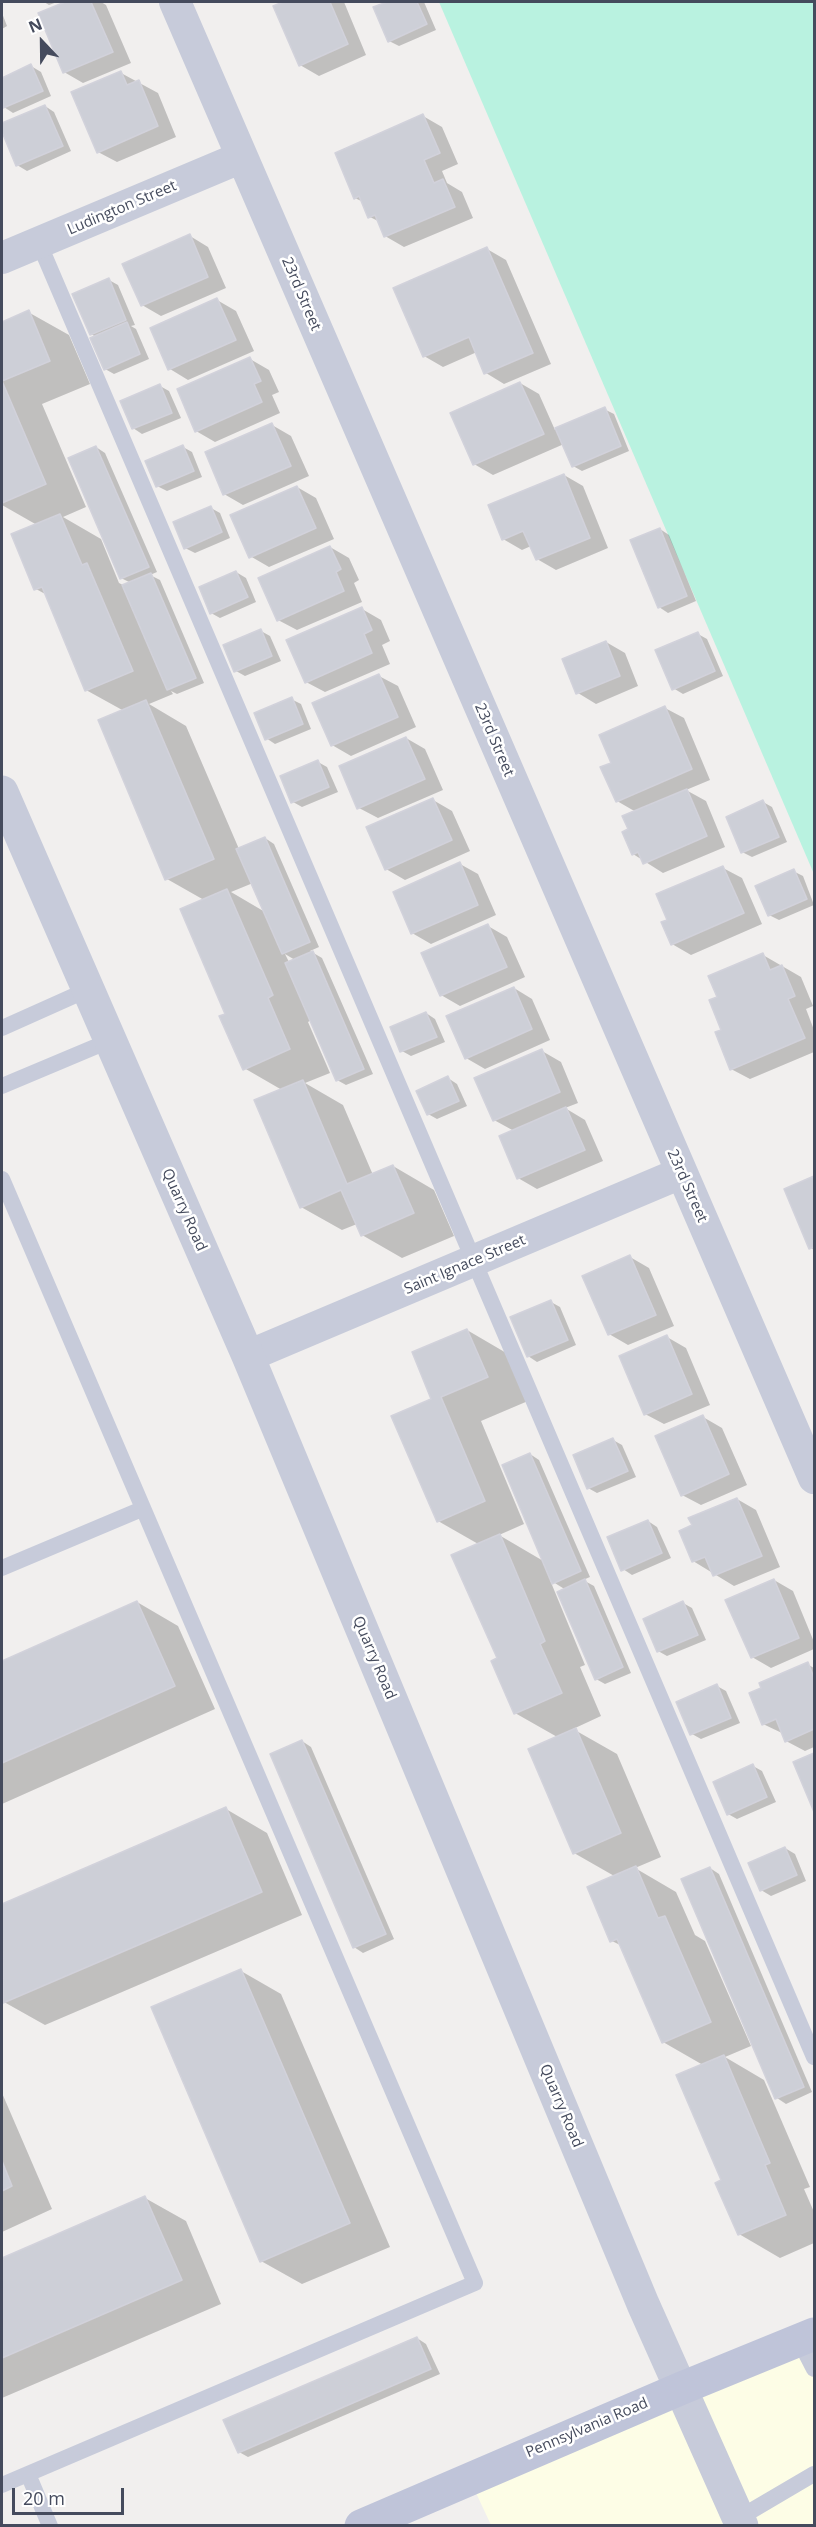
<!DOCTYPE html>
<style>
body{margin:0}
#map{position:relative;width:816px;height:2527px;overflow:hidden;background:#f1efee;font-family:"Open Sans",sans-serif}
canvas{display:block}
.frame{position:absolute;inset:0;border:3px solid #454b5d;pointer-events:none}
.north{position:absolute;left:12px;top:12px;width:60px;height:60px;-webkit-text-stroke:4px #fff;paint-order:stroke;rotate:338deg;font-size:16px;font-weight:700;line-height:24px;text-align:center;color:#454b5d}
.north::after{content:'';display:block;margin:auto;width:21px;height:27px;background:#454b5d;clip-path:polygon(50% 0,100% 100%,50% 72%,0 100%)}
.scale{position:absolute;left:12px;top:2488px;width:112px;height:27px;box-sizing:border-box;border:3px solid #454b5d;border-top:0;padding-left:8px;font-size:18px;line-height:21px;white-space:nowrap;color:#454b5d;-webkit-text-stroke:4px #fff;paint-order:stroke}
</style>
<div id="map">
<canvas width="816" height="2527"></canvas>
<div class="frame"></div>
<div class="north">N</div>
<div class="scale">20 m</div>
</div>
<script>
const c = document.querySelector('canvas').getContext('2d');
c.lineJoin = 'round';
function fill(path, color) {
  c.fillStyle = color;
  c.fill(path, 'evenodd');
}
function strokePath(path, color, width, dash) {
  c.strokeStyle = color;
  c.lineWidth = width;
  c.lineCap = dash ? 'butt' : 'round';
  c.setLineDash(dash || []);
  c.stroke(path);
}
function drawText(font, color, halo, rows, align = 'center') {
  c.font = font + ' "Open Sans",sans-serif';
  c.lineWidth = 5;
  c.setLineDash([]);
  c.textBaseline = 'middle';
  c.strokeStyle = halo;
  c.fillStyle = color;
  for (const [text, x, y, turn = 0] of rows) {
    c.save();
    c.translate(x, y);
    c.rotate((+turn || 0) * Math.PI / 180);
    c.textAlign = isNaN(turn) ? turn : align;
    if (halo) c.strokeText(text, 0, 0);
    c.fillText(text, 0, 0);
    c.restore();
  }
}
fill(new Path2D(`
 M814,2334V2525H491L469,2478Z`), '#fdfde6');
fill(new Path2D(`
 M439,2H814V874Z`), '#b9f2e0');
fill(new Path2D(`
 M44,2H57L49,5Z
 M69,2H101L106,5L131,63L83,83L64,72L39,14Z
 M287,2H344L366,55L319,76L300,65L275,6Z
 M390,2H424L436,30L399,46L389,41L375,8Z
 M2,13L7,26L2,29Z
 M31,66L41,72L51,96L13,113L4,107L2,102V80Z
 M121,73L158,93L176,137L117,162L98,152Z
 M45,106L54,112L71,151L27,171L17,165L2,125Z
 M423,116L442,127L458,164L442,171L447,183L462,192L473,218L404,247L385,236L380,222L370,217L363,202L355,198Z
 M190,236L208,247L226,288L161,316L142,305Z
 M487,249L506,260L551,364L504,384L486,373L477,352L443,367L424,356Z
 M109,280L118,285L135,325L131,326L136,329L149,359L114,374L105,369L96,337L91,334Z
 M217,300L236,311L254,351L188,380L170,369Z
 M28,312L69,335L90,384L42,404L86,507L63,517L101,539L119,583L125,586L131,583L121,578L96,447L105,453L157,572L150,575L160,580L204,683L177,694L171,691L173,694L149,704L186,726L239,849L265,838L274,844L319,947L310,951L322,958L373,1074L346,1085L337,1080L311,1020L308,1022L330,1073L305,1083L343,1105L373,1175L393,1166L434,1190L454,1236L402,1258L362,1235L357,1224L342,1230L301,1207L282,1090L244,1068L227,1014L204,900L167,879L124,711L86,690L47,595L36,589L37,525L2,505V323ZM253,883L265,912L231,892ZM285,954L295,960L289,962Z
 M250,359L269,370L279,392L272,395L280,413L215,442L196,431Z
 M520,383L539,394L555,430L604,409L614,414L629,451L582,471L573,466L564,444L493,475L474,464Z
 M160,386L169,391L181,418L142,434L133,428Z
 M272,425L291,436L309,476L243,505L224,494Z
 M183,447L192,452L202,477L167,491L157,486Z
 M564,475L583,486L608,548L556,570L537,559L531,546L522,550L503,539Z
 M297,487L316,498L334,539L269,567L250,556Z
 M211,508L220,513L230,538L195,553L185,548Z
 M660,529L669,535L696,601L668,613L659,607Z
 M330,547L349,558L359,580L354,583L362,602L297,630L278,620Z
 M236,572L246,578L256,602L220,618L211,613Z
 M362,609L381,620L390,641L382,645L390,664L325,692L306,682Z
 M261,631L270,636L281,661L245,676L236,671Z
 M698,634L707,639L723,676L683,694L673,688Z
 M606,642L625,653L638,686L596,704L578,693Z
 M379,676L398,686L416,727L351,756L332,745Z
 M291,699L301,704L311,729L275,744L266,738Z
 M665,708L684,718L710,780L686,790L706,801L725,847L663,873L633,854L630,830L636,812L617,801L613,763Z
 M406,738L425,749L443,790L378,818L359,808Z
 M318,762L327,767L338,792L302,807L293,802Z
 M433,800L452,811L470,851L405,880L386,869Z
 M763,802L772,807L787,842L752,857L742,852Z
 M460,864L478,874L496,915L431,944L412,933Z
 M723,868L742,878L762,924L691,955L672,944L669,920Z
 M793,871L803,876L814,905L779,920L769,915Z
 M488,926L507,937L525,977L460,1006L441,995Z
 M763,955L801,977L813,1006L806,1009L814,1030V1052L750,1079L731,1069L718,997Z
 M514,988L532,999L550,1040L485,1069L466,1058Z
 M426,1013L435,1019L445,1042L411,1056L402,1051Z
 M542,1051L561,1062L578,1103L565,1108L585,1120L603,1161L537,1189L518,1178L514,1131L494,1120Z
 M448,1078L457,1084L467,1106L437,1119L428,1114Z
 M814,1178V1250L811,1248L786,1190Z
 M630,1257L649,1268L674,1326L628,1345L609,1334Z
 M551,1302L560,1307L576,1345L537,1362L528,1356Z
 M467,1330L508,1354L528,1401L481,1421L524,1524L499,1535L545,1562L530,1454L539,1460L590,1577L583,1580L594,1586L631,1673L605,1684L596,1679L566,1590L550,1580L585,1665L580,1667L601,1716L573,1729L617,1754L661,1857L635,1868L676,1892L695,1935L705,1941L751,2046L725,2057L764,2080L810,2187L804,2189L814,2212V2243L780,2258L739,2234L703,2065L663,2042L622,1946L612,1941L616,1877L574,1853L559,1738L515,1713L499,1659L480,1545L438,1521L433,1400Z
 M667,1337L686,1348L710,1405L664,1424L645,1414Z
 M703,1417L722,1428L747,1485L701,1505L682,1495Z
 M613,1440L622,1445L636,1477L597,1493L588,1488Z
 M737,1499L756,1510L780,1567L734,1586L693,1561Z
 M648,1521L657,1527L671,1558L632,1575L623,1569Z
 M774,1580L793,1591L814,1642V1649L771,1668L752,1657Z
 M137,1602L178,1626L215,1709L2,1804V1662Z
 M683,1603L692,1608L706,1640L667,1656L658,1651Z
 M807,1664L814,1668V1747L805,1751L786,1741L784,1734L763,1724Z
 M717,1686L726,1691L740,1723L701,1739L692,1734Z
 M302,1741L311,1747L394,1939L363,1953L354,1947Z
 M814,1754V1809L795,1763Z
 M753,1766L762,1771L776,1802L737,1819L728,1814Z
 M226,1809L267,1833L302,1915L45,2025L4,2002L2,1995V1906Z
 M785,1848L795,1854L806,1881L771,1896L761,1890Z
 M710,1868L719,1874L812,2092L786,2104L777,2098L683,1880Z
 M241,1971L281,1994L390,2247L302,2284L261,2261Z
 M2,2093L52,2209L2,2232Z
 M145,2198L186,2221L221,2304L2,2398V2259Z
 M417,2338L426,2344L440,2374L248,2457L239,2452Z`), '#0003');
const building = new Path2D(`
 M65,2H91L113,52L63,73L38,13Z
 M283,2H330L348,44L299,66L273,6Z
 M387,2H417L427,24L388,42L373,7Z
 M31,64L43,91L3,108L2,78Z
 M121,71L127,85L139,80L158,126L97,153L71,92Z
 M45,105L63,146L16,166L2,132V123Z
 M423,114L440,153L424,160L434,183L443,179L455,207L384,237L375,215L368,218L359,196L354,199L335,153Z
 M190,234L208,277L141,306L122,264Z
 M487,247L533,353L484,374L469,337L423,357L393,288Z
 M109,278L126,320L90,335L72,294Z
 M217,298L236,340L168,370L150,328Z
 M29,310L50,361L2,381L46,484L2,503V322Z
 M127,322L140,354L104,370L90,338Z
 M250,357L261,381L254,384L262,402L195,432L177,389Z
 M520,382L544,434L473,465L450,413Z
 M160,384L172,413L132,429L120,401Z
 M605,407L621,446L572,467L555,428Z
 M272,423L291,466L223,495L205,452Z
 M183,445L194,471L156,487L145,461Z
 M96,446L149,567L120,579L68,458Z
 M564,474L590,538L536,560L523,531L502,540L488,505Z
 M297,486L316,528L249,558L230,515Z
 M211,506L222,532L184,549L173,522Z
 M60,514L82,565L87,563L133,671L85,691L42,587L34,590L11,534Z
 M660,528L687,596L658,608L630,540Z
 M330,546L341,569L336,572L344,591L277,621L258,578Z
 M236,571L248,597L210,614L199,587Z
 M151,573L196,678L167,690L122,585Z
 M362,607L372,630L364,634L372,653L305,683L286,640Z
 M261,629L272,656L234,672L223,645Z
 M698,632L715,671L672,690L655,650Z
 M606,641L620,676L576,694L562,659Z
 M379,674L398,717L331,746L312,703Z
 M292,697L303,724L265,740L254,713Z
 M146,700L214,859L165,880L98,720Z
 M665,706L692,769L616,802L600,767L611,763L599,735Z
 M406,737L425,779L357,809L339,766Z
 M318,760L329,787L291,803L280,776Z
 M687,789L707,836L643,864L638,852L632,855L622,832L628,829L622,816Z
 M433,798L452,840L385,870L366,827Z
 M763,800L779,837L741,853L726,817Z
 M265,837L310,942L282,954L236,849Z
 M460,862L478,905L411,934L393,892Z
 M723,866L744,913L671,945L661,922L667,920L656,894Z
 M794,869L807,899L768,916L755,886Z
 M227,889L273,995L268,998L290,1049L243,1070L219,1016L225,1014L180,909Z
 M488,924L507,967L440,996L421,953Z
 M313,951L364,1069L336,1081L285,963Z
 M763,953L770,970L782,965L795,996L788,999L805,1038L730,1070L715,1032L721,1030L709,1000L717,997L708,976Z
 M514,987L532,1029L465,1059L446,1016Z
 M426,1012L437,1037L400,1052L390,1027Z
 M542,1049L560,1092L493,1121L474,1078Z
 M448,1076L459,1101L427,1115L416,1091Z
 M303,1080L347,1184L393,1165L414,1213L361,1236L341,1190L300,1208L254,1100Z
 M566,1107L585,1150L517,1179L499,1136Z
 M814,1176V1247L809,1249L784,1189Z
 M630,1255L656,1315L608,1335L582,1276Z
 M551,1300L568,1340L527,1357L510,1317Z
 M467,1329L488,1377L441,1397L485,1501L437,1522L391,1416L431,1399L412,1352Z
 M667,1335L692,1394L644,1415L619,1356Z
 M703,1415L729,1474L681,1496L655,1436Z
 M613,1438L628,1471L587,1489L573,1455Z
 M530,1453L581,1571L552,1584L502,1465Z
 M737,1498L762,1556L713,1576L705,1557L692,1562L679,1531L692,1525L688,1518Z
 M648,1520L662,1553L621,1571L607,1537Z
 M500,1534L545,1641L540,1644L562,1693L514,1714L491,1661L497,1658L451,1555Z
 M585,1579L623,1667L595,1680L557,1592Z
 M774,1579L799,1638L751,1658L725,1600Z
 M137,1601L175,1686L2,1763V1661Z
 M683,1601L698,1635L657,1652L643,1619Z
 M808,1662L814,1678V1729L785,1742L776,1719L762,1725L749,1693L761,1688L759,1683Z
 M717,1684L731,1718L690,1735L676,1702Z
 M576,1728L621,1833L573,1854L528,1749Z
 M302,1740L386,1934L353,1948L270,1754Z
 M814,1753V1812L793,1762Z
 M753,1764L767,1797L727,1815L713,1782Z
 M226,1807L262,1892L3,2003L2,1904Z
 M785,1847L797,1875L760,1891L748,1863Z
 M636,1866L658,1918L665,1916L711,2022L662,2043L617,1939L610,1942L587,1887Z
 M710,1867L804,2087L775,2099L681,1879Z
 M241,1969L350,2223L260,2262L151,2007Z
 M724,2055L770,2163L765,2165L786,2215L738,2235L715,2183L721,2180L676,2075Z
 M2,2161L12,2186L2,2191Z
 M145,2196L182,2280L2,2358V2258Z
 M417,2337L431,2369L238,2453L223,2420Z`);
fill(building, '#cdcfd7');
strokePath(building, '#d2d2db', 1.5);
strokePath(new Path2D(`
 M39,243L814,2057
 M2,1028L87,990
 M2,1086L109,1041
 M2,1179L475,2283L2,2485
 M2,1568L142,1509
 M799,2340L814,2369
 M28,2474L50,2526
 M739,2518L814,2474`), '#c7cbda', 16);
strokePath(new Path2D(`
 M175,2L814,1478
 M2,258L242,157
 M248,1356L681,1173`), '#c7cbda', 32);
strokePath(new Path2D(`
 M2,792L248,1356L643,2304L742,2526`), '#c7cbda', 33);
strokePath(new Path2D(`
 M361,2526L682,2388L814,2334`), '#bfc4d9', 33);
drawText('15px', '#454b5d', '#fff', [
 ["Ludington Street",122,208,-23],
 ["23rd Street",301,294,67],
 ["23rd Street",494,740,67],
 ["23rd Street",687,1186,66],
 ["Quarry Road",184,1210,66],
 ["Saint Ignace Street",465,1265,-23],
 ["Quarry Road",374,1658,67],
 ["Quarry Road",561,2106,67],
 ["Pennsylvania Road",587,2428,-23]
]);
</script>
